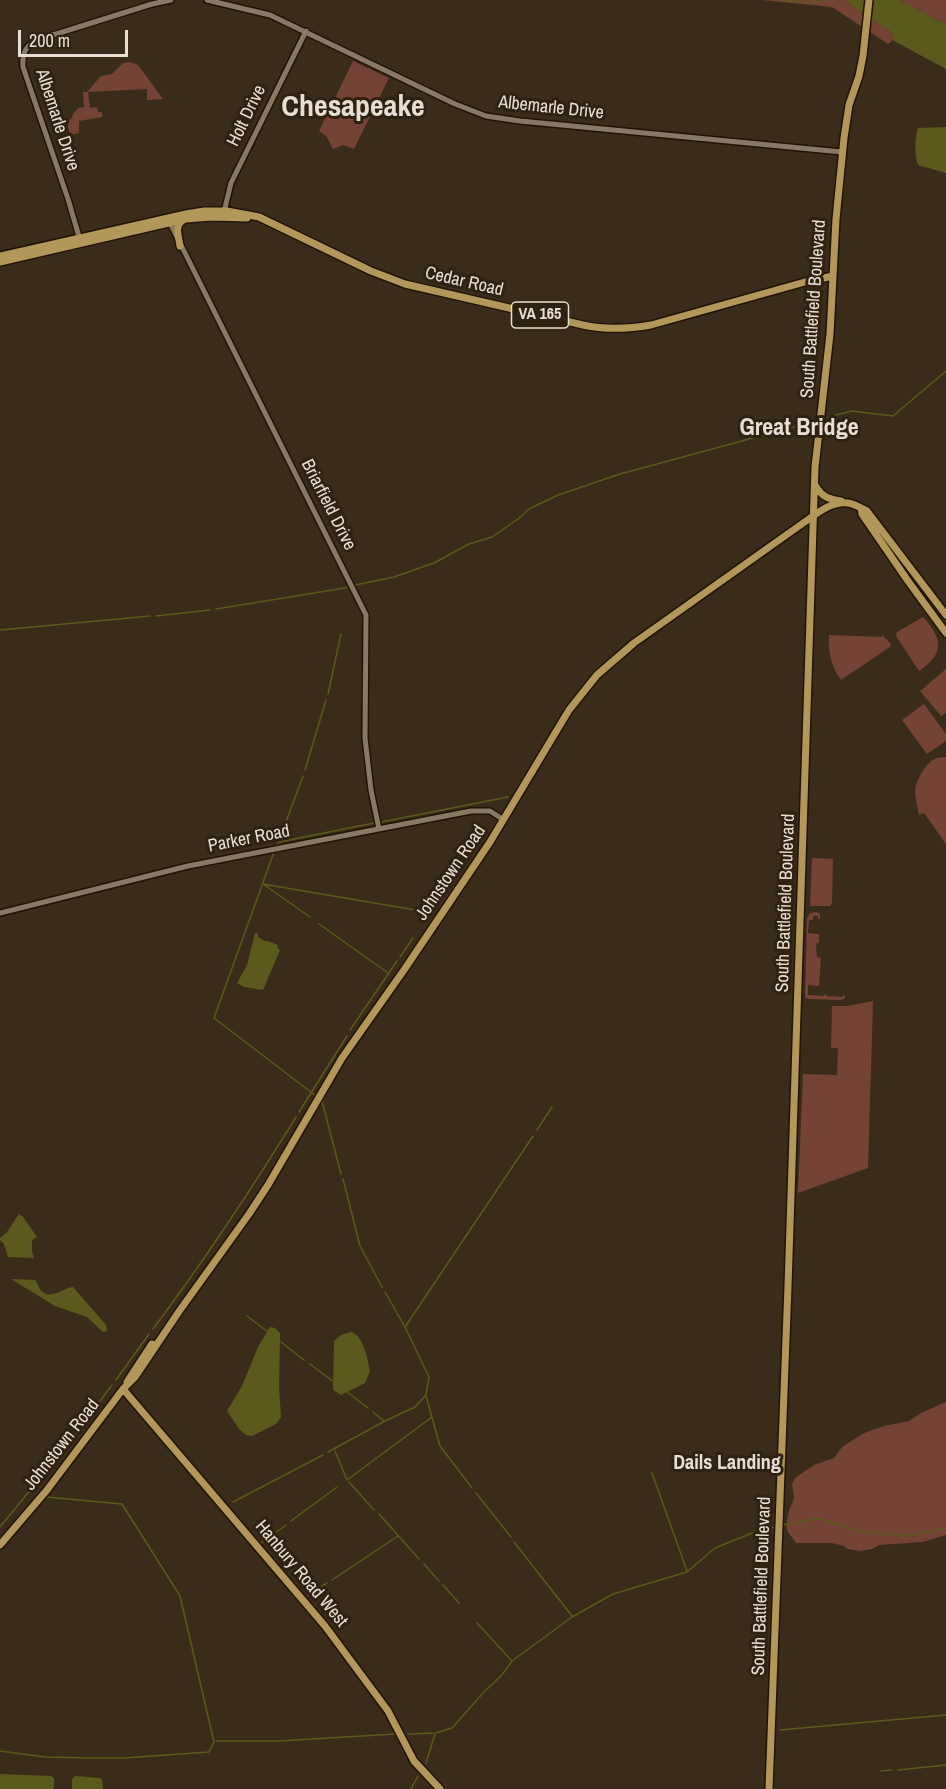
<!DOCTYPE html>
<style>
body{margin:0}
#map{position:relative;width:946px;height:1789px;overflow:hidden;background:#3a2c1b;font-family:"Archivo Narrow",sans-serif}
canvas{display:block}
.scale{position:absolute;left:18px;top:30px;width:110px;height:27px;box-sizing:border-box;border:3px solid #e8dfd4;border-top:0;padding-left:8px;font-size:18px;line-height:21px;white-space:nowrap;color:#e8dfd4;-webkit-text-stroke:4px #302211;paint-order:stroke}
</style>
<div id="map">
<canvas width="946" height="1789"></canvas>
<div class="scale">200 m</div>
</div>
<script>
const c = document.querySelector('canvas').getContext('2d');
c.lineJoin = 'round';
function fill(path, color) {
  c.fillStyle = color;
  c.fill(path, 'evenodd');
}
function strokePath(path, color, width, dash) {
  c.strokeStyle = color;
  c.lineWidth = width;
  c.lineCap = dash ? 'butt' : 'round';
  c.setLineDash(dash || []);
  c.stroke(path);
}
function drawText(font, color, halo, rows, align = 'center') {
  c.font = font + ' "Archivo Narrow",sans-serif';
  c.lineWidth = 6;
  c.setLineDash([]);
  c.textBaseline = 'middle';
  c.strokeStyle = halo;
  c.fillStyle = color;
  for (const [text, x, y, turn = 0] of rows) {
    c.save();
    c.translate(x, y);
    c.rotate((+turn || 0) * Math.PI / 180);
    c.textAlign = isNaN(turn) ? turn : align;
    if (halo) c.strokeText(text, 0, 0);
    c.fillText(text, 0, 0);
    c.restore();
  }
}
fill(new Path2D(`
 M762,0H846L852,6L891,32L894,39L888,44L832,7Z
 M899,0H946V24Z
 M353,61L389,78L354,149L343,145L333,149L327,137L319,131Z
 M130,62L138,65L163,99L147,100V89L88,92L90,108L97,107L98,112H102V117L79,121V133L70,135L67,122L72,118L73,114L78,108L84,107L83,92H87L101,76L112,74L123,63Z
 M923,617C943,639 945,653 919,671L896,636L897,632Z
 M881,634L891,644L890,647L841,680C831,666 828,652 829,635L882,637Z
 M946,669V713L941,716L920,691Z
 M924,704L946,734V741L927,754L902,720Z
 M946,757V844L924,813L919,815C915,792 911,788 925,768C930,760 936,757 946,757Z
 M812,858L833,859L832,903L830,906H810Z
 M816,912L820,914V919H818V916H813V920H809L808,933L819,934V943H817L816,946L817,957L821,958L819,986L808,985V995L824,996L825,993L826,996L842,997L844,994L845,998L841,1000L809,999L805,998L807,919L810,913Z
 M873,1001L868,1168L798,1193L803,1074L837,1075L838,1048H831L832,1006H847Z
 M946,1402V1535L923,1542L879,1545L872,1549L859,1551L848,1549L844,1546L832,1543H796L788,1532L786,1526L789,1511L794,1498L792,1484L795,1478L814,1465L834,1458L842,1447L864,1433L884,1426L909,1421L921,1413Z`), '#754236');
fill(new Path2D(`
 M846,0H899L946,24V69L894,41L892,39L894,38L891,32L852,6Z
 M946,127V173L918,165C914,154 915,138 918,128Z
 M255,933L258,934V937L265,941H268L278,945L277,947L280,950L263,990L244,987L237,983L247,965Z
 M19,1214L23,1217L37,1237L32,1240V1252L34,1258L8,1257L4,1244L0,1240V1238L7,1232Z
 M11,1279L35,1280C37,1282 38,1286 40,1289C49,1302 62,1288 73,1287L106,1325L107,1331L103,1332L87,1317L55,1306Z
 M270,1327L275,1328L280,1333V1338L279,1387L281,1417L276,1424L252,1436L246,1435L239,1429L227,1411L242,1386L258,1347Z
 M351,1332C364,1336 367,1358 370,1371L365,1383L341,1395L333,1390L334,1341L341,1335Z
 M0,1774L51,1776L54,1778V1786L53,1789H0Z
 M75,1776L100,1778L102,1779L103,1789H72V1779Z`), '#5b5a1d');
strokePath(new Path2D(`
 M781,0L803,2
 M808,3L824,1
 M828,417L852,411L893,416L946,371
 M355,585L394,577L434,563L469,544L492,537L518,519L529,509L558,495L620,474L812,422
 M216,609L351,587
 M156,616L210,610
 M0,630L150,616
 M328,694L341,634
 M305,770L326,700
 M381,822L508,797
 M279,842L374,823
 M277,846L303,776
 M274,852L214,1018L316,1096
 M263,884L427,912
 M263,884L310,917
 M319,924L388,973
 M400,957L413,938
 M350,1030L397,961
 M322,1101L341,1174
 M299,1112L347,1036
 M537,1130L552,1107
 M343,1179L360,1246L382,1287
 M247,1316L268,1332
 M405,1327L533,1136
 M153,1329C204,1261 251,1190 296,1117
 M281,1342L304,1360
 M310,1364L334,1382
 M116,1380L149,1334
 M347,1392L368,1408
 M426,1396L440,1446L472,1488
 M373,1412L384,1421
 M68,1444L112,1385
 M335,1451L347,1480L432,1417
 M328,1452L385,1421L415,1407L426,1395L429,1377L405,1327L385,1292
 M652,1473L687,1571
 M349,1482L374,1510
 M476,1493L511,1537
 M233,1502L323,1455
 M379,1514L419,1559
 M291,1521L337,1487
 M782,1525L809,1520L820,1519L864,1532L907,1536L946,1528
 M0,1527L64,1449
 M514,1542L572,1616
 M261,1543L286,1525
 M424,1564L439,1581
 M332,1580L398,1536
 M443,1585L459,1603
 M308,1595L327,1583
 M477,1623L511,1660
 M780,1730L946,1715
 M408,1734L436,1733L452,1728L483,1693L502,1675L512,1661L572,1617L613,1594L687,1572L715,1548L752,1533L775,1527
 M216,1741H279L395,1734
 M0,1751L45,1757L90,1758H124L209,1752L214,1742L180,1596L122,1504L46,1497
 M426,1763L435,1734
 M898,1770L946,1765
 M881,1771L892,1770
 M411,1789L418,1776`), '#5b5a1d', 1.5);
const minor = new Path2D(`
 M207,0L270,15L455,104L486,116L520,121L842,152
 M224,212L231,183L306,31
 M169,221L366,615L365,738L371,790L379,829
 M80,240L68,199L23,67C22,54 25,46 37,40L152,4L171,0
 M0,913L188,866L471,811H490L504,820`);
const major = new Path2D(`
 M180,246C179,237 174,226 182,221
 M0,256L186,214L204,211H227L259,217L371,271L405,284L583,325C606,330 628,329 651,325L805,282L833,276
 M0,262L186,219L212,217L247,218
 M815,485C822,497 828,499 841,501
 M861,508L862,514L908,581L946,633
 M127,1382L152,1344
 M123,1389L325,1626L388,1711L414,1761L440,1789
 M0,1545L47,1490L123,1389L135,1377L180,1310L249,1214L268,1185L342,1058L404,970L490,842L569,710L597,675L634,643L806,521C819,512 832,501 848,503C855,504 861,508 867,511L946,615
 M769,1789L788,1286L815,467L830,334L836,219L844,138L849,105L859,76L863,56L869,0`);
strokePath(minor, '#211404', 8);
strokePath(major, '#211404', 10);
strokePath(minor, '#897865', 5);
strokePath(major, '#b1975a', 7);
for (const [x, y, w] of [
 [540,315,57]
]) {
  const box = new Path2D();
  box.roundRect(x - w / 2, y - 13, w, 26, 4.5);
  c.fillStyle = '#302211';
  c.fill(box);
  strokePath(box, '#e8dfd4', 1.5);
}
drawText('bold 16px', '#e8dfd4', null, [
 ["VA 165",540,315]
]);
drawText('18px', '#e8dfd4', '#302211', [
 ["Albemarle Drive",551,108,6],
 ["Holt Drive",247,116,-64],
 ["Albemarle Drive",57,120,72],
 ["Cedar Road",464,282,13],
 ["South Battlefield Boulevard",814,309,-86],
 ["Briarfield Drive",328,505,63],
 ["Parker Road",249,839,-11],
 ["Johnstown Road",451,873,-56],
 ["South Battlefield Boulevard",786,903,-88],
 ["Johnstown Road",62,1445,-52],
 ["Hanbury Road West",301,1574,50],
 ["South Battlefield Boulevard",762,1586,-88]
]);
drawText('bold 20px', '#e8dfd4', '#302211', [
 ["Dails Landing",727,1464]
]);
drawText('bold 24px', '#e8dfd4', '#302211', [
 ["Great Bridge",799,429]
]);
drawText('bold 30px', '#e8dfd4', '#302211', [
 ["Chesapeake",353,108]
]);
</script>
